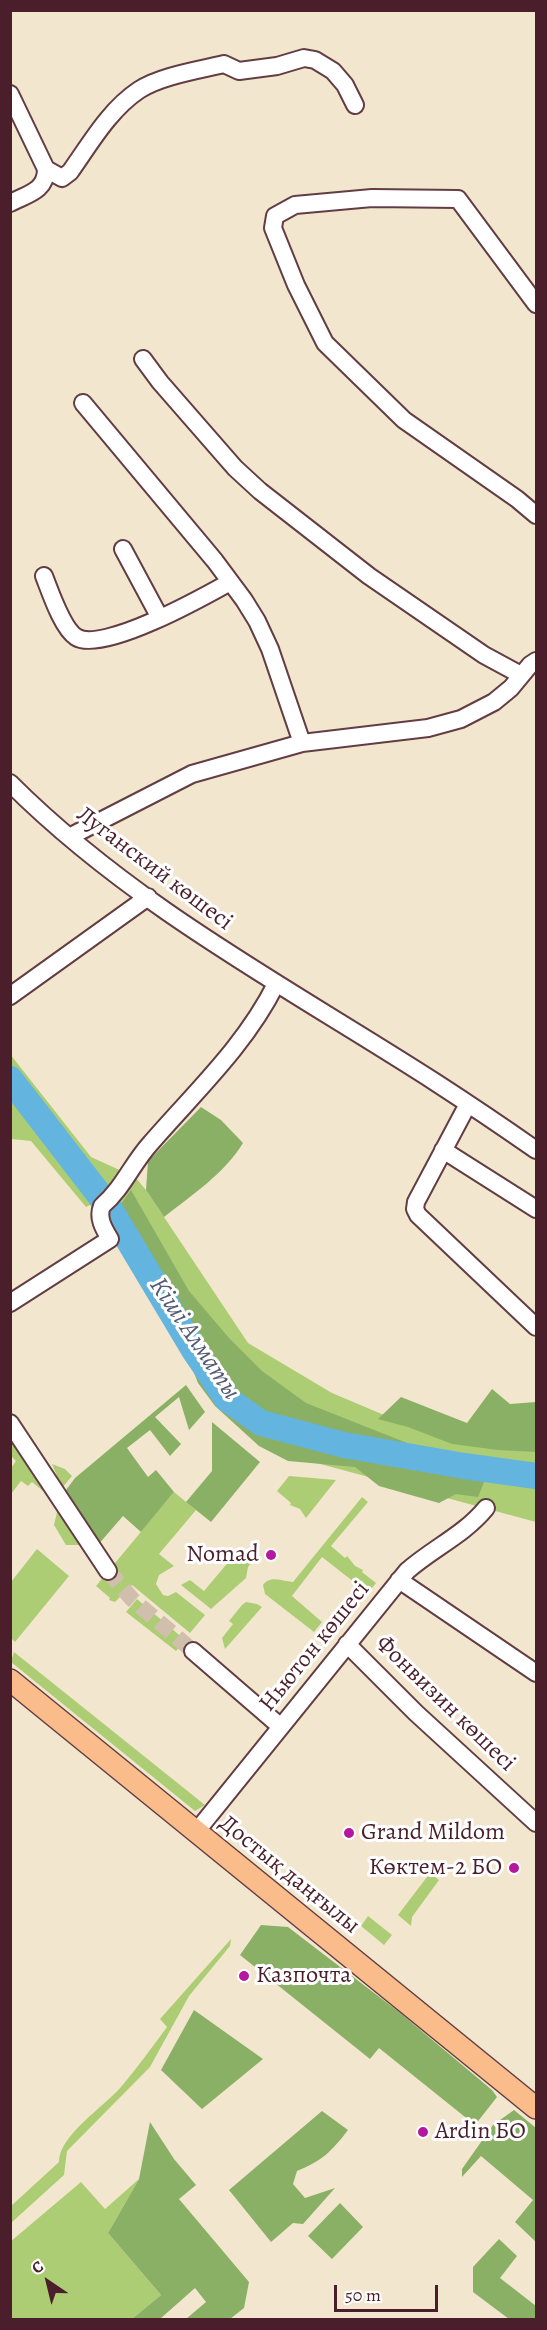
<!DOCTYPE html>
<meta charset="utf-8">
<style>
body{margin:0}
#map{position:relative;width:547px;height:2330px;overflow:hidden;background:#f2e7ce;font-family:Alegreya,serif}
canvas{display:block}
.frame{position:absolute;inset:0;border:12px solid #4a1f2b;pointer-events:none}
.north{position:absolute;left:18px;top:2252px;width:60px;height:60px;-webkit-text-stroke:4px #fff;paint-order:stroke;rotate:325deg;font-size:16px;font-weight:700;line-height:24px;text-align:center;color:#4a1f2b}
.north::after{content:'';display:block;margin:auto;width:21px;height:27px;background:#4a1f2b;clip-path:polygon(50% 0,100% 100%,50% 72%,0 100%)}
.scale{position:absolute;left:334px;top:2285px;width:104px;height:27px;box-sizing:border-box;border:3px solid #4a1f2b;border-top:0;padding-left:8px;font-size:18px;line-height:21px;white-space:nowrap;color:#4a1f2b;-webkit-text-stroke:4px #fff;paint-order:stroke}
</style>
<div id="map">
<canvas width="547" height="2330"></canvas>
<div class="frame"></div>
<div class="north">С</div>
<div class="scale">50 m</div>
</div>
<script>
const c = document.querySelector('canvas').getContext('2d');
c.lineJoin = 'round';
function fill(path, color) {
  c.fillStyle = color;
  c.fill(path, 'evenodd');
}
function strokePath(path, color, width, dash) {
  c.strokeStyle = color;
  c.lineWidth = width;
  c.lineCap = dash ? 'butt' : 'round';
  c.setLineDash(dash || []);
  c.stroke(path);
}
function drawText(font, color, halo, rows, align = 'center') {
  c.font = font + ' Alegreya,serif';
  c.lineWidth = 6;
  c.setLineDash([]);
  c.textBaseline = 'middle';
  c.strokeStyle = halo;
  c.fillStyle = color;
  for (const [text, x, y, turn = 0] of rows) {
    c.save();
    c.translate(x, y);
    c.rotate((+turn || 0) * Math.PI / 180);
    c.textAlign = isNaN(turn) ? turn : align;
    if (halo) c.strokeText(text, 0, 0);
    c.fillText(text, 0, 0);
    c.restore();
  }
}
fill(new Path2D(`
 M10,1054L91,1157L135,1177L146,1190L248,1343L332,1393L403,1423L536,1435V1522L298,1458L220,1407L185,1360L118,1240L90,1205L86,1207L31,1141L11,1139Z
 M10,1436L39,1476L43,1491L32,1482L28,1486L21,1481L11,1494V1468L16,1461L11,1456Z
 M52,1464L65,1469L72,1476L62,1488Z
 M289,1476L336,1480L306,1518L300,1509L290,1505L291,1503L277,1491Z
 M174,1492L196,1510L159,1554L174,1566L159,1575L156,1584L163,1595L168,1596L176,1592L205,1615L190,1633L132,1585L115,1602L109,1600L110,1598L96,1586Z
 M362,1497L368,1502L331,1546L345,1558L347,1556L355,1566L363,1570L362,1572L376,1583L368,1593L322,1557L292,1596L322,1622L314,1632L265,1594L263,1585C270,1575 282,1581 293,1582Z
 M58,1508L82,1545H66L54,1525Z
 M241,1547L254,1560L248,1567L246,1578L211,1609L181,1585L190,1580L204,1591Z
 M37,1549L69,1576L15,1642L11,1638V1582Z
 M137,1599L185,1640L176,1651L126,1612Z
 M246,1602L257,1604L262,1607L225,1649L222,1638L233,1624L229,1621L242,1605Z
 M14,1652L205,1805L195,1811L11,1662Z
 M225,1819L254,1843L248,1851L219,1827Z
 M430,1873L439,1880L412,1917L411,1926L398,1915Z
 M368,1916L392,1935L384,1945L361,1926Z
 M231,1939L230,1946L189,1996L150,2067L67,2151L64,2175L11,2223V2206L59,2162C59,2135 104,2107 121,2087C137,2068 152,2047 167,2027L160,2019Z
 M139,2179L108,2233L161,2295L132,2319H11L10,2242L81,2182L105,2209Z`), '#adcd74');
fill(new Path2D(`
 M201,1107L221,1120L243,1143C224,1174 192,1195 164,1217L146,1190L148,1161Z
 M131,1190L189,1291L229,1338L262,1371L306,1403L445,1458L276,1420C252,1413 236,1400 222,1380L118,1208Z
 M181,1339L213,1388L231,1409L260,1432L346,1453L487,1475L478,1497L456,1494L439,1503L379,1486L355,1467L288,1461L259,1446L215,1406L198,1383Z
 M186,1385L205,1412L189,1430L179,1397L155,1417L181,1444L170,1456L150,1430L127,1448L148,1477L156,1470L174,1492L141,1532L123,1516L97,1546L63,1494L75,1478Z
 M492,1389L510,1404L536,1402V1452L498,1450L452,1444L408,1427L378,1419L401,1397L467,1423Z
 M212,1422L260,1462L211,1522L186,1502L212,1471Z
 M261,1925L288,1927L399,2012L492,2090L497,2097L475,2125L379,2048L370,2059L240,1955Z
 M194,2010L263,2059L202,2109L161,2070Z
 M514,2110L536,2128V2242L515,2222L533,2200L481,2156L462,2177V2169L493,2125Z
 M322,2111L348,2130C332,2151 322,2161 297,2171L293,2184L305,2198L335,2188L303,2224L293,2223L271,2242L229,2190Z
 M150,2122L174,2159L196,2185L179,2199L249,2282L244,2308L230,2319H186L206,2302L195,2288L160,2319H132L161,2295L108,2233L139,2179Z
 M340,2203L363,2227L332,2259L308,2236Z
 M499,2239L517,2256L500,2278L536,2306V2319H509L473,2292V2267Z`), '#8ab066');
strokePath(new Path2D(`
 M10,1079L108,1206L194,1350L227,1399L261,1423L344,1445L464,1466L536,1476`), '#63b4de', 26);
strokePath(new Path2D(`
 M108,1571L132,1599L193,1651`), '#d0bfad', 16, [16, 8]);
const minor = new Path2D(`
 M10,94L46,169C46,191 28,194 10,203
 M46,169L62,178L70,172C90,144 109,110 139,90C160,76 199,70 224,64L239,71L277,66L304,58L315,60L333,71L345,85L355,105
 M536,304L458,199L372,198L295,205L275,216L273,228L296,285L325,343L404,420L517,499L536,515
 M143,359L160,382L235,468L260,491L369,576L484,655L521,675
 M83,403L215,561L244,600L257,621L270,649L302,743
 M123,549L160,618
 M44,576C50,591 62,628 76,637C102,654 205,596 230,582
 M10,783C134,907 289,988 435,1082C469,1104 503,1127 536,1150
 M69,837L192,774L302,743L428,728L461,719L494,702L511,688L530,665L536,661
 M10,996L148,897
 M468,1104L416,1202L415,1209L418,1215L536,1327
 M443,1150L536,1209
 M10,1303L110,1239C104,1229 97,1218 102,1206C123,1188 132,1164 150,1144C195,1092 245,1046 276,984
 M10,1423L108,1571
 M399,1580L536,1673
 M347,1644L416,1713L536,1823
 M193,1651L281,1727
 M196,1832L407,1571C433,1548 464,1535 486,1508`);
const major = new Path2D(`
 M10,1680L536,2108`);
strokePath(minor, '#633d43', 20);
strokePath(major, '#633d43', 24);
strokePath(minor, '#fff', 16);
strokePath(major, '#fabc8b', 21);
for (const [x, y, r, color] of [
 [271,1555,6,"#b5179e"],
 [349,1833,6,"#b5179e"],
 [514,1868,6,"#b5179e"],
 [244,1976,6,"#b5179e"],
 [423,2132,6,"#b5179e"]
]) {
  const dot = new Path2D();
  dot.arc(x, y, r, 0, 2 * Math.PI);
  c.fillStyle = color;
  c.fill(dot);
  strokePath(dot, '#fff', 2);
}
drawText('24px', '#4a1f2b', '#fff', [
 ["Луганский көшесі",154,869,37],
 ["Ньютон көшесі",315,1647,-51],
 ["Фонвизин көшесі",445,1704,44],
 ["Достық даңғылы",289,1875,39]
]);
drawText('24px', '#4a1f2b', '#fff', [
 ["Nomad",259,1555,"right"],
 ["Grand Mildom",361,1833],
 ["Көктем-2 БО",502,1868,"right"],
 ["Казпочта",256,1976],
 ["Ardin БО",435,2132]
], 'left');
drawText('italic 26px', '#545b73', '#fff', [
 ["Кіші Алматы",194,1339,56]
]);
</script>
